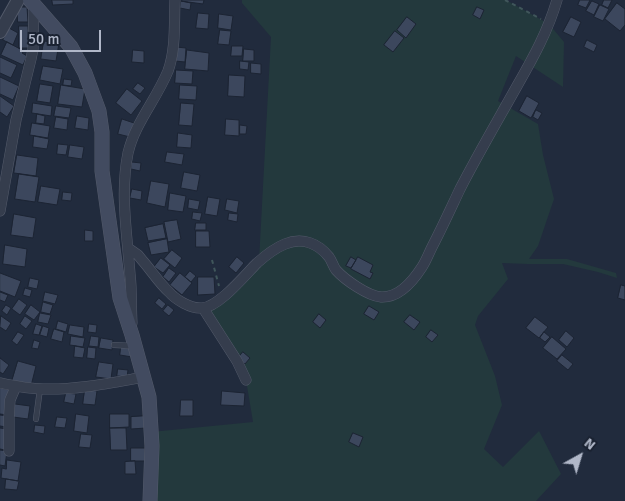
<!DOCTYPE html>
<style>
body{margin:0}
#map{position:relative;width:625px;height:501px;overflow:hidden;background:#212b3d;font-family:Signika,sans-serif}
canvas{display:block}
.north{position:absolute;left:555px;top:431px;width:50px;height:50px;-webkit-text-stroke:4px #1a2231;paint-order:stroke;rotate:39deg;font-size:14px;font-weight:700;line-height:20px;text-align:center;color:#b0b7c8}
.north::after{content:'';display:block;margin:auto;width:18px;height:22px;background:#b0b7c8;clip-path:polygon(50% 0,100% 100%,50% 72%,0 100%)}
.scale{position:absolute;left:20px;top:30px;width:81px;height:22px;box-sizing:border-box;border:2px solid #b0b7c8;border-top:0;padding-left:6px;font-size:15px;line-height:18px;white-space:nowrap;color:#b0b7c8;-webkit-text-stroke:4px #1a2231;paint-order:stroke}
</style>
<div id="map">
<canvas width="625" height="501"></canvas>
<div class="north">N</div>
<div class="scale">50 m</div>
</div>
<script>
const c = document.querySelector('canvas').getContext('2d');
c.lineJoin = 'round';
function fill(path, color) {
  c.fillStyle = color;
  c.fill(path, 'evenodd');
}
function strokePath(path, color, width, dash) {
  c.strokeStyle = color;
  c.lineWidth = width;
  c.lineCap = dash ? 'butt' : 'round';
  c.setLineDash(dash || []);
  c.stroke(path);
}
fill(new Path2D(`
 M242,0H506L549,24L564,42L563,87L516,56L498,101L538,124L543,155L554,199L538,246L529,259H567L616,273L617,278L598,272L563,264H528L502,263L508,279L478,316L475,325L495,376L502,405L484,449L503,467L539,431L561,474L536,501H148L151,432L253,422L246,380L203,308L259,261L271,37L242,3Z`), '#23393d');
const building = new Path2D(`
 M52,0H73V4L53,5Z
 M181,0H204L203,4L181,1Z
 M580,0H590L586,8L578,5Z
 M604,0H612L608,8L602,5Z
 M181,1L191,3L190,10L180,8Z
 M592,1L599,4L594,15L586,11Z
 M617,3L625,9V25L620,31L605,19Z
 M600,5L609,9L603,21L594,17Z
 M17,7H27L28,22H18Z
 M477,7L484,10L480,19L473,15Z
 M198,13L209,14L208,29L196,28Z
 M219,14L233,16L231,30L218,28Z
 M407,17L416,24L406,38L397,30Z
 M571,17L581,22L574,37L563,32Z
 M19,26H28L29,48H19Z
 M9,28L18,33L13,45L3,40Z
 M220,30L231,31L229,45L218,44Z
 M395,31L404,38L393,52L384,45Z
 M587,40L597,45L594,52L584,47Z
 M44,41L59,43L56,61L41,59Z
 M7,42L24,51L22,53L27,56L23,65L1,55Z
 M232,46H243L242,56H231Z
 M176,47L186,48L185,62L175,61Z
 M244,49L254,50V61H243Z
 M133,50L144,51V63L132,62Z
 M187,50L209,53L208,71L185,69Z
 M0,57L17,65L11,78L0,73Z
 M240,61L249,62L248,70L240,69Z
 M251,63L261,64V74L251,73Z
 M43,66L63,69L60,84L40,80Z
 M176,70L193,71L192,84L175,83Z
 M229,75L245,76L244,97L228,96Z
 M0,77L19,86L13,100L0,94Z
 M64,79L72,80L71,86L63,85Z
 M138,83L145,88L140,94L133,89Z
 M40,84L53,86L50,103L37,101Z
 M61,85L85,89L82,107L58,104Z
 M180,85L197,86L196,100L179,99Z
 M127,89L142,101L131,115L116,103Z
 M0,96L14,106L7,117L0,112Z
 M527,96L539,103L531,118L519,111Z
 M33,103L52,106L51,116L32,113Z
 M181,103L194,104L192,126L179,125Z
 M56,106L71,108L69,118L54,116Z
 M536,110L542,113L538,120L533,117Z
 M37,114L45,116L44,124L36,123Z
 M77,116L89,118L88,130L75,128Z
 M56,117L68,119L67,130L54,128Z
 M122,119L134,123L130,137L118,134Z
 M226,119L239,120V136L225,135Z
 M32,123L50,126L48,138L30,135Z
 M240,125L247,126L246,134H240Z
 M178,133L192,135L191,148L177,147Z
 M34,136L49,139L47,149L33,147Z
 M58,144L68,145L66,155L57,154Z
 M70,145L84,147L82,159L68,157Z
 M167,152L184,154L182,165L165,162Z
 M17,155L38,158L36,176L14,173Z
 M132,162L141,163L140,171L131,169Z
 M184,172L200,175L197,191L181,188Z
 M19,174L39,177L35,202L15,199Z
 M151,181L169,184L165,207L147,203Z
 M41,186L60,189L57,205L38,202Z
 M132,189L142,191L141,200L130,198Z
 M63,192L72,193L71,201L62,200Z
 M170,193L186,196L183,212L168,210Z
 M208,197L220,199L217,216L205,214Z
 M189,199L200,201L198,210L188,208Z
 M227,199L239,201L237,213L225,210Z
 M193,212L202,213L200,221L192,219Z
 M229,213L238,214L237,222L228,220Z
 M14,214L36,218L33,238L11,235Z
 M177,220L181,239L168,242L164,222Z
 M196,223H206V230H195Z
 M163,224L166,238L148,241L145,228Z
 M85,230L93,231V241H85Z
 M196,231H209L210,247H196Z
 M167,239L169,252L151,255L148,243Z
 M5,245L27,249L25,267L3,264Z
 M172,250L182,258L175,268L164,259Z
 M237,257L244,263L236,273L229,267Z
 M351,257L356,260L351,268L346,266Z
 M358,257L373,265L370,272L373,273L370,279L351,269Z
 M161,258L170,265L163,273L154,267Z
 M169,268L176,273L169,282L163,277Z
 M190,271L196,276L191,282L185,277Z
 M0,273L21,281L15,297L0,291Z
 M180,273L192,283L182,295L170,285Z
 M198,277H214L215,294L198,295Z
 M30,278L39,280L37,289L28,287Z
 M621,285L625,286V300L618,298Z
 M25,288L32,290L30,297L23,295Z
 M0,292L8,295L5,302L0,300Z
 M45,292L58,295L55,304L43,301Z
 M159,298L166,304L162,309L155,303Z
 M19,299L27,305L20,315L12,309Z
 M43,302L53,305L50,314L41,312Z
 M6,305L11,308L7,315L2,311Z
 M31,305L40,312L34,320L25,314Z
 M168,305L174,310L169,316L163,311Z
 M369,306L379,312L374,320L364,314Z
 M40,313L51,315L48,324L38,322Z
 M319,314L326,320L320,328L313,322Z
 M410,315L420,322L414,330L404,322Z
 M1,316L11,323L6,331L0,327Z
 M25,316L32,321L26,329L20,324Z
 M535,317L548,327L539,338L526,328Z
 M58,321L68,324L66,332L56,329Z
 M36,324L42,326L39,335L33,334Z
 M89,324L97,325L96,333L88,332Z
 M70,325L84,327L83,337L68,334Z
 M43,326L49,328L47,337L40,335Z
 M54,329L64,332L62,342L51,339Z
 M431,330L438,335L432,342L426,337Z
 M566,331L574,338L567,347L559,340Z
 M18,332L24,335L17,345L12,341Z
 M544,332L550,337L545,342L540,338Z
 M71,336L85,338L83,347L70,345Z
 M91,336L99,337L98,347L89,346Z
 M552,337L566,349L557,359L543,348Z
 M101,338L113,340L112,350L99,348Z
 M34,340L40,342L38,349L32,348Z
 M75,346L85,348L83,358L74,357Z
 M88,347L96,348L95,359L87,358Z
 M121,347L133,349L132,357L120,355Z
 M243,352L250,358L245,364L238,358Z
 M562,355L573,364L568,370L557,361Z
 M0,358L9,365L3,374L0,372Z
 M18,361L36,366L31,386L12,381Z
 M99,362L113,364L111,379L96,377Z
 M118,369L128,370L127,377L117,376Z
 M0,388L11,390L7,415L0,414Z
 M85,389L97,391L95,405L83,404Z
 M222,391L245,393L244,406L221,405Z
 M66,393L76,394L74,404L64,402Z
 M181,400H193V416H180Z
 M15,404L30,406L28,419L13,417Z
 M76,414L89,416L87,433L74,431Z
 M110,414H129V427L110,428Z
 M0,415L8,416L6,427L0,426Z
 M145,416L146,428L131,429V417Z
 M57,417L67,418L65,428L55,427Z
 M35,425L45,426L44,434L34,432Z
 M0,428L8,429L5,450L0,449Z
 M110,428H126L127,450H111Z
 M353,433L363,437L359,447L349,442Z
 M81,434L92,435L90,448L79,447Z
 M131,448H145V461H131Z
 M0,450L7,451L5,466L0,465Z
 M7,460L21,462L18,481L1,478L2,468L6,469Z
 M135,461L136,474H125V462Z
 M6,479L19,481L17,490L5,489Z`);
fill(building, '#3c475d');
strokePath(building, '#1c2433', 1);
const service = new Path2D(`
 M114,345L134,346
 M36,419L40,389`);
const minor = new Path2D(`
 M0,211L16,120L31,59L33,49L34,4
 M128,248L138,255L142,260C151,270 159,283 169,292C176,300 191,309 202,308C219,307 245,275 257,263C266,255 275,248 285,244C302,237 318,243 329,257C332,261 333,266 336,270C345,280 368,296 381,297C399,298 413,281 422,267C426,261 429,253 432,247C442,228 451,208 460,189C478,154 498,120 517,86C533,58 548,31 557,0
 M203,308L237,361L246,380
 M132,323C131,307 132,290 130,274C127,233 120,193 128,153C135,123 156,100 168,71C176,49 174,23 175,0
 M0,383C14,386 28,389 43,389C77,390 110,383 144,377
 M9,451V416L10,400L16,386`);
const tertiary = new Path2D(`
 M0,32L18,0`);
const secondary = new Path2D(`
 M30,0L71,47L85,73L99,111L102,132V171L120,298L132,335L149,397L152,446L150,501`);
strokePath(service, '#535a6a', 6);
strokePath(minor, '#535a6a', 11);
strokePath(tertiary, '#535a6a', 14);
strokePath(secondary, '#535a6a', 15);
strokePath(new Path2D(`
 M505,0L541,19
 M212,260L219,286`), '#40565b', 2, [4, 4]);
strokePath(service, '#353d4d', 5);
strokePath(minor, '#353d4d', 10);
strokePath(tertiary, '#353d4d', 12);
strokePath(secondary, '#424b60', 14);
</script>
